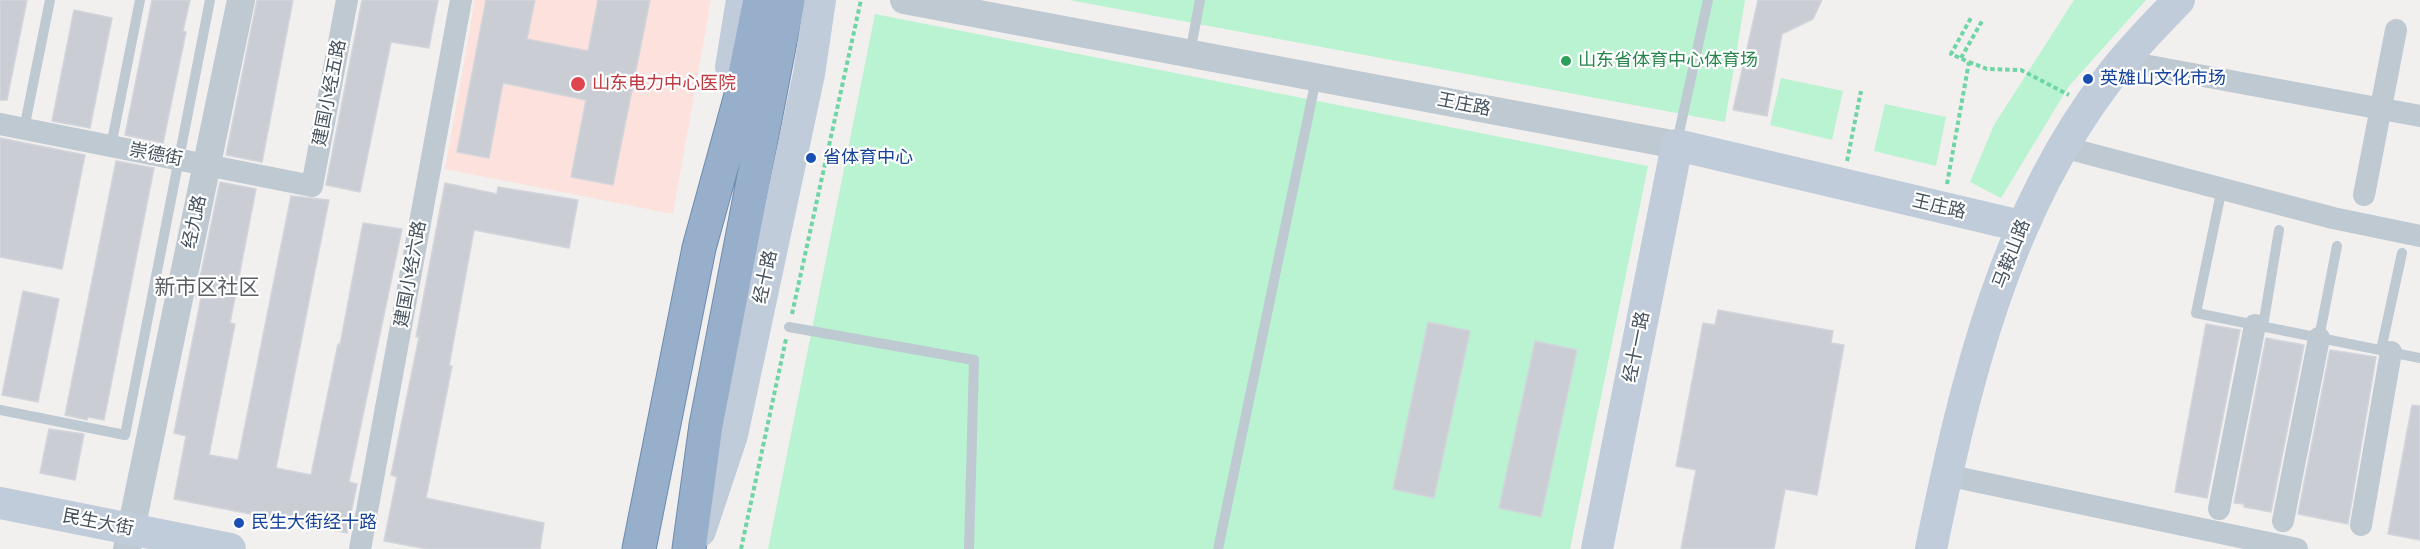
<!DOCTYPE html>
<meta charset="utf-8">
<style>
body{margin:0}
canvas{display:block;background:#f2efef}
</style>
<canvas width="2420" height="549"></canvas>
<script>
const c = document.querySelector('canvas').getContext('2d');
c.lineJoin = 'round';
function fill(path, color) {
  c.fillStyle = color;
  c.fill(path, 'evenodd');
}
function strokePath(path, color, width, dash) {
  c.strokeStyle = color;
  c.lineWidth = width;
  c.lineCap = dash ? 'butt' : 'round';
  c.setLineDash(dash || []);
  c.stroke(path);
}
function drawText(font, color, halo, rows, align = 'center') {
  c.font = font + ' "Fira Sans","Noto Sans SC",sans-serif';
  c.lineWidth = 4.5;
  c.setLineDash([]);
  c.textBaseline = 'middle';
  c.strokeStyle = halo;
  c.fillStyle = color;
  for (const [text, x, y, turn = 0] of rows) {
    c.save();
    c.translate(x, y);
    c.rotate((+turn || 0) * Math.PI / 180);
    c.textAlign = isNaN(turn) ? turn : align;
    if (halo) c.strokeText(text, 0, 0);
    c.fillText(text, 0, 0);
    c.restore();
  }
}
fill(new Path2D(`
 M475,0H711L673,214L445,169Z`), '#fde1dd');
fill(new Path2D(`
 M1069,0H1745L1725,122Z
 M2074,0H2146L2069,86L2001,198L1970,182L1994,125Z
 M875,14L1648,166L1570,549H768Z
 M1781,78L1843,91L1832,140L1770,125Z
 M1885,104L1946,117L1936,166L1874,151Z`), '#b9f3d1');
const building = new Path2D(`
 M0,0H27L7,100H0Z
 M152,0H190L183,31L186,32L163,143L125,135Z
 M257,0H293L262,162L226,155Z
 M362,0H438L429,48L391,42L360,192L326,185Z
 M486,0H535L527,39L588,51L598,0H650L613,185L571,177L586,100L503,83L489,158L457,152Z
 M1758,0H1822L1813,19L1782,34L1767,116L1733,110Z
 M74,10L112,18L90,128L52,121Z
 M0,138L85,155L62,269L0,257Z
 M116,161L154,168L104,420L88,417L87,420L65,415Z
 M220,182L256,189L230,323L235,324L209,455L238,460L291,196L329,200L276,468L311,475L338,344L340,345L363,223L402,229L349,482L357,484L347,533L174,499L186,436L174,433L201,298L196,297Z
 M445,183L497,194L498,187L578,200L569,248L474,230L449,366H452L426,498L544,523L540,549H427L384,541L397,477L391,475L419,337H416Z
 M23,291L59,299L38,402L2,395Z
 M1718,310L1833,331L1831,343L1844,345L1817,495L1785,489L1774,549H1681L1696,470L1676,466L1703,323L1715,325Z
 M1428,322L1470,331L1434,498L1393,489Z
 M2206,324L2240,330L2207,498L2175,492Z
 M2266,338L2304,345L2271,512L2244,507V504L2234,503Z
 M1535,341L1577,350L1541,517L1499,508Z
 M2330,350L2376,357L2348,524L2298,514Z
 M2412,405L2420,406V540L2388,534Z
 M49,429L84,434L75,480L40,473Z`);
fill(building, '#caced4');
strokePath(building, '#d2d5db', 1.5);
const trunk = new Path2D(`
 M639,549L699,248L740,99L760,0
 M689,549L706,425L788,0`);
strokePath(trunk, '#6d8bae', 35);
strokePath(new Path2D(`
 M1961,58L1982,21
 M1969,62L1987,69L2021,70L2069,95
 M1847,161L1861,91
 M1947,184L1969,62L1951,54L1972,16
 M792,314L861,0
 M741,549L786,339`), '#6ed5a4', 4, [4.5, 3]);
strokePath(new Path2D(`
 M1190,53L1200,0
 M24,129L50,0
 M1677,142L1708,0
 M111,146L140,0
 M2222,188L2196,313L2420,358
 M2263,326L2279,230
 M789,327L974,360L969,549
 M2319,338L2337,246
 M2381,350L2402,253
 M0,410L125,435L210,0
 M1218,549L1316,79`), '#bec9d2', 10);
strokePath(new Path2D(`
 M2122,61L2420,116
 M0,124L312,186L347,0
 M2063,147L2333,218L2420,236
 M2364,195L2396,30
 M1946,475L2297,549
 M2219,509L2255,325
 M2283,521L2319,338
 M2361,525L2391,352
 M360,549L461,0`), '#bec9d2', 22);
strokePath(new Path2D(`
 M904,0L1677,145
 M127,549L241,0`), '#bec9d2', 28);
strokePath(new Path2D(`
 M731,67L742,0
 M0,503L230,549
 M700,531L732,435L809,74L820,0
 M1597,549L1677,145L2021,226
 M1931,549C1965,383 2004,215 2109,78C2130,50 2155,25 2179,0`), '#c0ccda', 32);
strokePath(trunk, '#97afca', 33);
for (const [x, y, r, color] of [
 [1566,61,6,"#2e9e5b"],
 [2088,79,6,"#1a4fb4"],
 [578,84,8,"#e0444e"],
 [811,158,6,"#1a4fb4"],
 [239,523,6,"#1a4fb4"]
]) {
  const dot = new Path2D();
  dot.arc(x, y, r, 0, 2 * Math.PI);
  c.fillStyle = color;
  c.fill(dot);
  strokePath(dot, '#fff', 2);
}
drawText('18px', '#27864d', '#fff', [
 ["山东省体育中心体育场",1578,61]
], 'left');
drawText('18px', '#164399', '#fff', [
 ["英雄山文化市场",2100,79],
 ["省体育中心",823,158],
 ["民生大街经十路",251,523]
], 'left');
drawText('18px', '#be3a42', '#fff', [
 ["山东电力中心医院",592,84]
], 'left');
drawText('18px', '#45525e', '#fff', [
 ["建国小经五路",330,93,-79],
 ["王庄路",1464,105,11],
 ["崇德街",156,155,11],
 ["王庄路",1939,207,13],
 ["经九路",195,222,-78],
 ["马鞍山路",2012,254,-69],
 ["建国小经六路",411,274,-80],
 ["经十路",766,277,-78],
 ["经十一路",1637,347,-79],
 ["民生大街",98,523,11]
]);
drawText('21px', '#5b5f65', '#fff', [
 ["新市区社区",207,288]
]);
</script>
